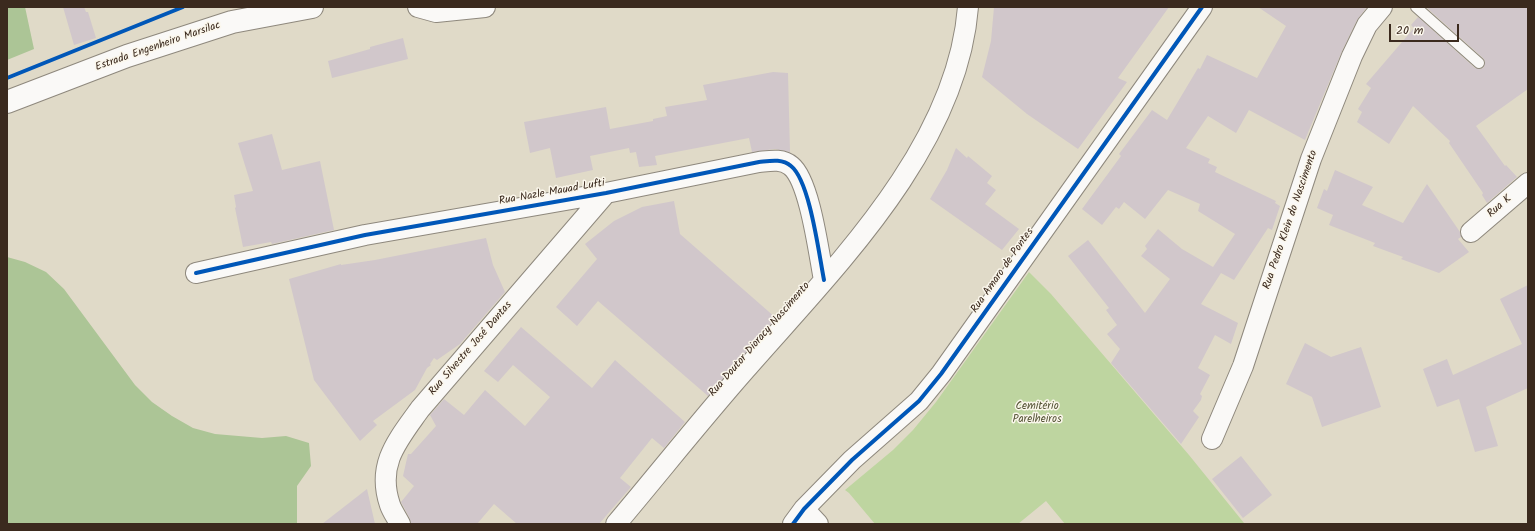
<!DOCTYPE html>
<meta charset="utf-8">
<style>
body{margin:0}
#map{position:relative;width:1535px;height:531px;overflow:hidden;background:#e0dac8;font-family:Kalam,sans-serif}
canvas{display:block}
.frame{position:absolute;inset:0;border:8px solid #3b2a1e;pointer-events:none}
.scale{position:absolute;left:1389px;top:24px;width:70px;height:18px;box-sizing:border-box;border:2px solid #3b2a1e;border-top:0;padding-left:5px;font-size:12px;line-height:14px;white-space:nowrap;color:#3b2a1e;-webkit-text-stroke:3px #fbf7ec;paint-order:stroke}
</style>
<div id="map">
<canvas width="1535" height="531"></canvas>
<div class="frame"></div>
<div class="scale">20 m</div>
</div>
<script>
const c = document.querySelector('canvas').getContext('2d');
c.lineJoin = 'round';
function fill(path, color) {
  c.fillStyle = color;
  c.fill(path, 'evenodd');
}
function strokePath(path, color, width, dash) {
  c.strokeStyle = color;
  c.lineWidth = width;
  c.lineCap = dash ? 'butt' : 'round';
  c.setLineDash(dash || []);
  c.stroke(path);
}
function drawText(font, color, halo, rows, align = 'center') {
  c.font = font + ' Kalam,sans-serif';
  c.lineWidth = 3;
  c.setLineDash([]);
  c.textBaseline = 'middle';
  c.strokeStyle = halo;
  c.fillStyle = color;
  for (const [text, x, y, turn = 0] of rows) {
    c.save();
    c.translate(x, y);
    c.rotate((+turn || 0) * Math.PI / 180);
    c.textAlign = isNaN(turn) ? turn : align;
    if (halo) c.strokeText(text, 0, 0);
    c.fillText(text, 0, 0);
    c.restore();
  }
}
fill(new Path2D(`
 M1029,272L1051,294L1189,455L1244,523L1243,524H1065L1046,501L1018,524H875L849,493L845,490L893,450L913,430L936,402Z`), '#bed5a0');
fill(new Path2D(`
 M7,7H25L34,49L7,60Z
 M7,257L25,262L46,272L64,289L135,385L152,402L172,416L193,428L215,434L262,438L286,436L309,443L311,466L297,486V524H7Z`), '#acc596');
fill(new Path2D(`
 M63,7H84L86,12H88L96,38L74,45Z
 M994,7H1169L1118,78L1127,82L1078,149L1027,114L982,77L991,41Z
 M1258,7H1367L1357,20L1342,51L1305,140L1249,110L1236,133L1208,116L1186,148L1210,159L1208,163L1217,167L1215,172L1276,201L1275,203L1280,206L1272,230L1268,228L1234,280L1221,273L1201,304L1238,323L1231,344L1215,335L1198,368L1210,375L1200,394L1202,396L1201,400L1193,411L1199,417L1181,444L1111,363L1120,349L1107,334L1117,325L1106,310L1109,308L1068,256L1088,240L1145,313L1170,279L1141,256L1147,249L1145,246L1158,229L1182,249L1213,267L1235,234L1198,211L1200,204L1168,190L1145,219L1124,202L1119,209L1116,207L1102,225L1082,209L1121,156L1119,154L1152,110L1167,120L1198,68L1200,69L1207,55L1257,78L1286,26Z
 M1428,7H1528V89L1476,126L1505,166L1506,165L1517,177L1487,203L1482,195L1483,193L1449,143L1450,141L1413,106L1389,144L1357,122L1362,112L1358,109L1371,88L1366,84L1414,28L1411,25L1418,17L1475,68L1481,69L1484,67L1485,61L1483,58L1427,8Z
 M403,38L408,59L332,78L328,61L370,49V47Z
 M773,72L788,73L790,152L775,149L752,152L749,138L655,156L657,165L639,167L636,152L630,153L629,148L590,156L593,170L556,178L550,148L530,153L524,122L606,107L610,129L653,121V119L667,116L665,107L707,100L703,85Z
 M272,134L282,170L320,161L334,230L272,244L271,242L243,247L235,208L236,207L234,195L253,191L238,143Z
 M956,148L967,158L968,156L992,176L987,183L996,190L985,204L1019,229L1002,250L930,199L947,170Z
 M1335,170L1373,187L1362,205L1403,223L1427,184L1460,232L1461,237L1458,239L1469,252L1439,273L1401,259L1403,257L1373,246L1375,243L1329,225L1333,215L1317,208L1324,189L1327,191Z
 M674,201L680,234L776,318L708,396L598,301L577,326L556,307L597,259L585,244L614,221L642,207Z
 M486,238L493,265L505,292L460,344L437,360L434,358L430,364L431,365L427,368L415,390L373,421L377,425L360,441L314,380L289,279L341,264V265L375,260Z
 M1528,285V388L1486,407L1498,446L1475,452L1459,399L1437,407L1423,369L1447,359L1453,375L1522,344L1500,299Z
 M521,327L592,388L615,360L685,422L664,448L652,438L620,478L631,487L599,524H517L494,504L477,524H411L410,519L401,502L414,486L403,476L408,454H411L436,426L430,415L444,399L464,415L485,390L525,426L550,397L513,365L498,382L484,371Z
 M1305,343L1331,357L1361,347L1381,407L1322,427L1312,397L1286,384Z
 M1241,456L1272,495L1243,518L1212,479Z
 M367,489L375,524H322Z`), '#d1c7cb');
const lane = new Path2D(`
 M1416,7L1479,63`);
const street = new Path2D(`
 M418,7L436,12L485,7
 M1471,232L1528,183
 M196,273L365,235L606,193L759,162C769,161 782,158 791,166C810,181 819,255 824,280
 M1212,439L1243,366L1311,159L1352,56L1367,25L1382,7
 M804,509L818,524
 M400,524C397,518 392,511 390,505C376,464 398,440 420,409L606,193
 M616,524C659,473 701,420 745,370C834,268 957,148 968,7
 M793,524L804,509L852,460L919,401L941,374L1202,7`);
const primary = new Path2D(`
 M7,102L127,56L232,22L312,7`);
strokePath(lane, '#8e887d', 12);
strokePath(street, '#8e887d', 22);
strokePath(primary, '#8e887d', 24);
strokePath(lane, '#faf9f7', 10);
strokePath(street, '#faf9f7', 20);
strokePath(primary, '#faf9f7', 22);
strokePath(new Path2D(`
 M7,78L183,7
 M196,273L365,235L606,193L759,162C769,161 782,158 791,166C810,181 819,255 824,280
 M793,524L804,509L852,460L919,401L941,374L1202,7`), '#0057b8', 4);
drawText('11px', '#3b2a1e', '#fbf7ec', [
 ["Estrada Engenheiro Marsilac",158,47,-19],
 ["Rua Nazle Mauad Lufti",552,193,-10],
 ["Rua K",1500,207,-41],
 ["Rua Pedro Klein do Nascimento",1291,220,-71],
 ["Rua Amaro de Pontes",1003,271,-55],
 ["Rua Doutor Dioracy Nascimento",760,340,-49],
 ["Rua Silvestre José Dantas",471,349,-49]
]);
drawText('11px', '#555436', '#fbf7ec', [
 ["Cemitério",1037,407],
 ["Parelheiros",1037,420]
]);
</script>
